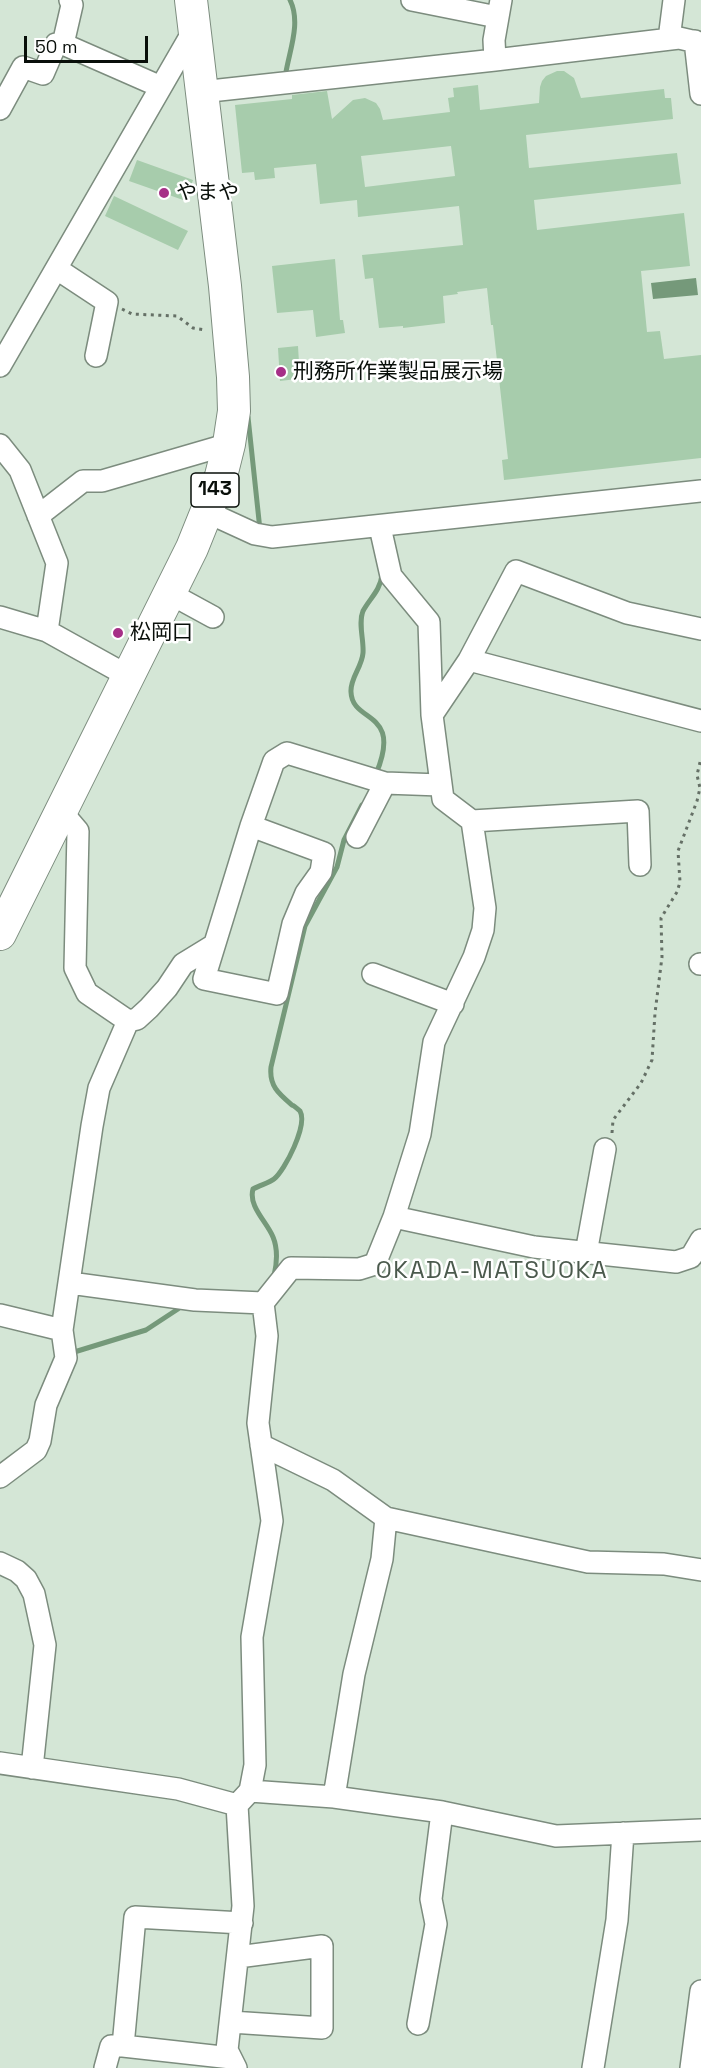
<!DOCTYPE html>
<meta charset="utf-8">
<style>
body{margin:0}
#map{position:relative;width:701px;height:2068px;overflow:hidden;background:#d4e6d6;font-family:"Space Grotesk",sans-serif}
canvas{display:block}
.scale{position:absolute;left:24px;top:36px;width:124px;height:27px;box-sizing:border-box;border:3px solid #090f0a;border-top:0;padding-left:8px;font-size:18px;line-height:21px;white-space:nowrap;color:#090f0a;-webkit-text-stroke:4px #fff;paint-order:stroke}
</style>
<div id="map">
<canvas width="701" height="2068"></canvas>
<div class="scale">50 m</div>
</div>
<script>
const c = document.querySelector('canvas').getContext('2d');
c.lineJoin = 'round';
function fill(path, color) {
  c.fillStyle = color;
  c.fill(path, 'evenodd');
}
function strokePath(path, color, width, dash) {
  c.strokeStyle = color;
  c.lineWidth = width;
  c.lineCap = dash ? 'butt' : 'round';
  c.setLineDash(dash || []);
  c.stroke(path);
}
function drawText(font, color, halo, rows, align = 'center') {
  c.font = font + ' "Space Grotesk","Noto Sans JP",sans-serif';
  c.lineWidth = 5;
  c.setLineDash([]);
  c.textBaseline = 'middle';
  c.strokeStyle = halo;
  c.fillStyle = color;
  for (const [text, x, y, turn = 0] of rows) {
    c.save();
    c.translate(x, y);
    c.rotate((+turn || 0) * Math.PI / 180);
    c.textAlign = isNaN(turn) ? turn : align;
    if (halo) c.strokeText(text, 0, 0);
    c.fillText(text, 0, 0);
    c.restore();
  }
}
fill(new Path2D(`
 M696,278L698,295L653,299L651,283Z`), '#75997a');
strokePath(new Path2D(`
 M284,76L286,72C290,49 301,22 290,0
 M248,417L260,530
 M376,774C403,709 352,724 351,692C350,678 362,667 363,653C364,640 358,623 363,611C370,598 380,591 382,575
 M274,1276C277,1263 278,1249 273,1237C267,1222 248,1206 253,1189C260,1185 269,1183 274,1179C285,1170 308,1125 300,1111C299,1110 293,1105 292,1105C279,1094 269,1086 271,1067L305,926L337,867L344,840L362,805
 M71,1353L146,1330L178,1309`), '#75997a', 5);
fill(new Path2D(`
 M557,71H564L574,78L581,98L664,89L665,98H671L673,119L526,135L529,168L677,153L681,184L534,200L537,230L684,213L690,266L641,271L647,332L660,331L664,359L701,355V458L504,480L502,460L508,459L493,325H491L487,288L457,292L458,294L443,296L445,323L403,328V326L379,328L373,278L365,279L362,255L463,245L459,206L358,217L357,200L320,204L316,164L274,168L275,178L255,180L254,172L242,173L235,105L292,99V95L327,91L332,119L353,100L365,98L376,103L380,109L383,120L450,112L448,98L454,97L453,88L478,85L480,110L539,103L540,87L542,81L546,76ZM451,146L455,176L365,187L361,156Z
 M137,160L193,180L186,201L129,181Z
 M114,196L188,231L178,250L105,216Z
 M335,259L340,320H343L345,333L316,337L313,310L277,313L272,266Z
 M298,346L299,363H304L305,378L280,381L278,348Z`), '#a7ccac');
const minor = new Path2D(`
 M70,0L72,5L63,44L161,87
 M412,0L497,17
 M669,39L674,0
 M695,41L701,94
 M495,60L494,40L501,0
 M201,92L495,60L679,38L701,43
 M0,109L23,67L43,74L56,44H63
 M57,269L107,302L96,356
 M0,366L195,28
 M0,445L20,470L57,563L47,631L128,676
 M207,512L255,534L272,537L701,491
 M38,516L83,481H102L229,444
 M169,593L213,617
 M0,617L47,631
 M469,660L516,571L627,613L701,629
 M432,715L469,660L701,721
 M472,821L638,811L640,865
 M251,826L324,853L321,872L306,893L293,924L277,994L204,979L251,826L274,761L287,753L385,783L440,785
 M357,837L385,783
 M700,964H701
 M373,974L453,1004
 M128,1021L137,1019L149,1008L167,988L183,964L214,945
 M394,1217L534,1247L676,1262L691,1257L701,1240
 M586,1253L605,1149
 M70,1283L195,1300L263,1303
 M0,1315L62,1330
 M261,1445L333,1480L386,1518L588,1562L664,1564L701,1570
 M0,1477L36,1450L40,1441L46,1405L66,1358L62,1330L92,1126L99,1088L128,1021L87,993L75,968L78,831L61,811
 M0,1563L17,1571L26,1579L34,1594L45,1645L32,1768
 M0,1763L178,1789L237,1805
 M250,1791L255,1765L252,1637L272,1521L258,1423L267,1336L263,1303L291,1268L359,1269L375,1264L394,1217L420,1134L434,1042L474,957L483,930L485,908L472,821L443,799L432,715L429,622L391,576L380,527
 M334,1797L354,1674L382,1559L386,1518
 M231,2022L322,2028V1946L238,1957
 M418,2024L436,1924L431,1899L442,1812
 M231,2058L123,2046L135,1917L242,1923
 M105,2068L111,2046H123
 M236,2068L227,2050L243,1906L237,1805L250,1791L334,1797L442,1812L556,1836L701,1830
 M593,2068L617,1920L623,1833
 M691,2068L701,1991`);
const highway = new Path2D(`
 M0,934L192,548L221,476L229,444L234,411L233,377L225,286L191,0`);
strokePath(minor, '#7c8c7e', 24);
strokePath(highway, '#7c8c7e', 34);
strokePath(new Path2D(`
 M122,309L132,314L177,316L193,328L206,330
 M612,1133L613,1120L641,1083L652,1060L655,1013L662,957L661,918L677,892L680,882L678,851L697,801L700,788L697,775L701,758`), '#657066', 3, [3, 4.5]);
strokePath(minor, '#fff', 21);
strokePath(highway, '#fff', 32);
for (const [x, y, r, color] of [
 [164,193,6,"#a62f87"],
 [281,372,6,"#a62f87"],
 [118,633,6,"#a62f87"]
]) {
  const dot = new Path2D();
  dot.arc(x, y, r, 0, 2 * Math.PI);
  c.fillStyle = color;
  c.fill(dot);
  strokePath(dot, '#fff', 2);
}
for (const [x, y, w] of [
 [215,490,48]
]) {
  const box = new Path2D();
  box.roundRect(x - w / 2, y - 17, w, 34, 4.5);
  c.fillStyle = '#fff';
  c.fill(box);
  strokePath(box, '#090f0a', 1.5);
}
drawText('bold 20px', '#090f0a', null, [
 ["143",215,490]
]);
drawText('21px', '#090f0a', '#fff', [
 ["やまや",176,193],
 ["刑務所作業製品展示場",293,372],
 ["松岡口",130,633]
], 'left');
c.letterSpacing = '1.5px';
drawText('24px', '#4b5a4d', '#fff', [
 ["OKADA-MATSUOKA",492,1271]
]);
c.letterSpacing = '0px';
</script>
